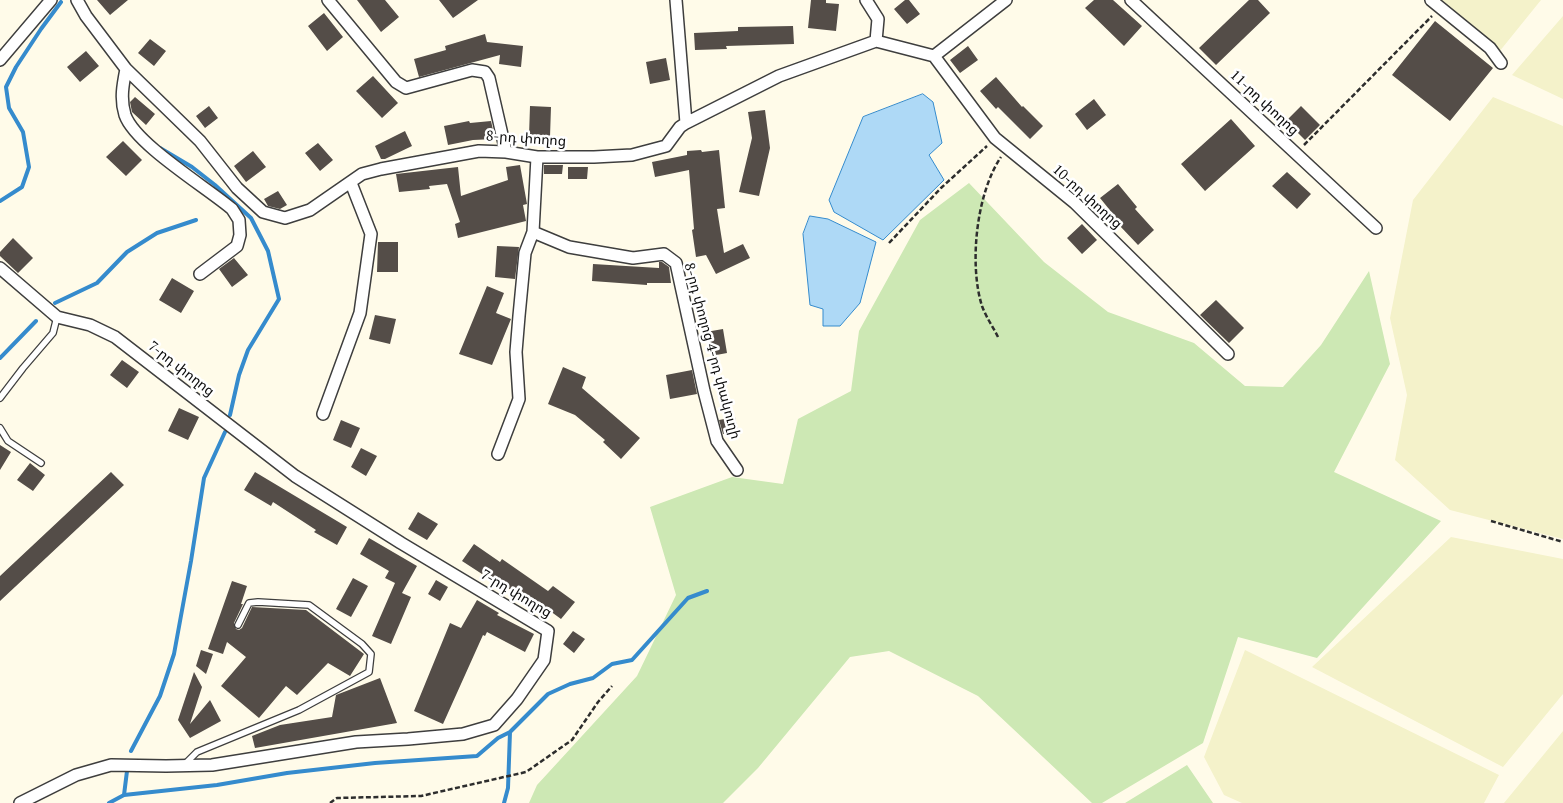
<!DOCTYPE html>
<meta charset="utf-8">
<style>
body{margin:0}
canvas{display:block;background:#fffbe9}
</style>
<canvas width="1563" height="803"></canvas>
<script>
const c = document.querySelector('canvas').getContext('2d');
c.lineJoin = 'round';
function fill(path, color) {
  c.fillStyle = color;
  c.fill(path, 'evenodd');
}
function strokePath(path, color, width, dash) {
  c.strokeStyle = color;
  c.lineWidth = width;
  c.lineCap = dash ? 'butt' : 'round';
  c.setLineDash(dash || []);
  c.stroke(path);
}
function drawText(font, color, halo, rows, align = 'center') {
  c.font = font + ' "PT Serif","Noto Sans Armenian",serif';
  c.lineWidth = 5;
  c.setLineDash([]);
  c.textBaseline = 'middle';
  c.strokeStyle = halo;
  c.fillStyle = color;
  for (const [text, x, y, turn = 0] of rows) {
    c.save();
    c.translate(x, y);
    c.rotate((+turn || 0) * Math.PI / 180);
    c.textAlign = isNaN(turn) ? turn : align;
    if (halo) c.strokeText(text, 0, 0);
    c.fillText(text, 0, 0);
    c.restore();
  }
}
fill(new Path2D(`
 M1438,0H1541L1499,52Z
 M1563,16V99L1512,75Z
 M1493,97L1563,126V539L1450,510L1395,460L1407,395L1390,318L1413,200Z
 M1451,537L1563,559V694L1503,767L1312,667Z
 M1245,650L1499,775L1484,803H1242L1224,795L1204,757Z
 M1563,731V803H1504Z`), '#f4f2ca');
fill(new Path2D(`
 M969,183L1044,262L1108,312L1194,343L1245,386L1283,387L1321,345L1369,271L1390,364L1334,472L1441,521L1317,658L1238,637L1203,743L1102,803H1092L978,696L889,651L850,657L758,768L723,803H529L537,785L637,676L676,595L650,507L732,477L783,484L798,419L851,391L859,331L920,220Z
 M1187,765L1213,803H1125Z`), '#cde8b4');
const water = new Path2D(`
 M923,94L933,102L942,143L929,155L944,180L883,240L834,212L829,200L863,117Z
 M810,216L828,219L876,242L860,303L840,326H823V309L810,305L803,234Z`);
fill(water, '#aed9f6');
strokePath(water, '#358bcd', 1);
strokePath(new Path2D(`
 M160,148L192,167L215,185L251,218L268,251L279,299L248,350L239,375L230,415
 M0,201L22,187L29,167L23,132L9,108L6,87L16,67L41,29L61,2
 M55,303L97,283L127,252L157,233L196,220
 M0,358L36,321
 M131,751L160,696L174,654L191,561L204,478L225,432
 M124,795L127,771
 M109,803L124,795L217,785L287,773L375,763L477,756L498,738L510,732L548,694L570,684L593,678L612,664L632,660L688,598L707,591
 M504,803L508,788L510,732`), '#358bcd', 4);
fill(new Path2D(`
 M97,0H128L110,15Z
 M357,0H385L399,17L381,32Z
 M439,0H478L453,18Z
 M811,0H826V3L839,4L836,31L808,28Z
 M905,0H909L920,14L907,24L894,9Z
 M1094,0H1113L1142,26L1124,46L1085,8Z
 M1249,0H1258L1270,13L1216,65L1199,48Z
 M324,13L343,37L327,51L308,26Z
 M1435,21L1493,68L1450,121L1392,75Z
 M793,26L794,44L726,46L727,49L695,50L694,33L738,31V27Z
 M485,34L487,42L523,46L521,67L499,64L500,55L419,77L414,59L446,50L445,46Z
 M150,39L166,51L154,66L138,53Z
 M968,46L978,60L960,73L950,60Z
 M86,51L99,66L80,82L67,67Z
 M666,58L670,80L650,84L646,62Z
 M373,76L398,103L382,118L356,91Z
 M996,77L1022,107L1023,106L1043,126L1030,139L998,107L996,109L980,91Z
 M135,97L155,114L146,125L132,112L130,102Z
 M1094,99L1106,115L1087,130L1075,114Z
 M209,106L218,118L205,128L196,116Z
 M530,106L551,107L550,137L529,136Z
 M1301,106L1320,125L1305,140L1286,121Z
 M765,110L770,148L759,196L739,192L752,138L748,112Z
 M1231,119L1255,146L1205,191L1181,164Z
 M469,121L470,123L491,121L495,139L473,140L448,145L444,126Z
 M405,131L412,146L385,159H381L375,146Z
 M123,141L142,160L126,176L106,157Z
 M318,143L333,160L320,171L305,153Z
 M701,150L702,152L719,150L725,208L717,209L724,253L743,244L750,258L716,274L706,255L696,257L692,230L694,229L689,170L655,177L652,162L687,155V151Z
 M253,151L266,167L246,182L234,166Z
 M520,165L527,204L523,205L526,221L458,238L455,224L460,222L447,184L429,186L430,189L399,192L396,174L458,167L461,196L508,180L506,167Z
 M544,165H563L562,174H544Z
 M568,167H588L587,179H568Z
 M1287,172L1311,194L1297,209L1272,186Z
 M1118,184L1137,207L1135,209L1154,230L1138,245L1120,226L1122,225L1100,198Z
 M278,191L287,205L280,209L268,206L264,199Z
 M1082,224L1097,240L1082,254L1067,238Z
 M13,238L33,258L18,273L0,256V252Z
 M378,242H398V272H377Z
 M497,246L519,247L515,279L495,277Z
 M234,258L248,275L232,287L219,269Z
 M659,262H662L669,267L671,283H647V285L592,281L593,264L659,268Z
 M172,278L194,291L181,313L159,300Z
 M487,286L504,293L496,313L511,319L492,365L459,354Z
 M1216,300L1244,328L1229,343L1200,315Z
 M375,315L396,319L390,344L369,339Z
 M723,329L727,353L711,356L706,332Z
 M122,360L139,372L127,388L110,375Z
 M563,367L586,377L582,388L640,438L621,459L603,442L605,440L575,415L548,404Z
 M692,370L697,394L670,399L666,375Z
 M179,408L199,417L188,440L168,431Z
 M735,417L738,431L723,434L719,420Z
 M341,420L360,428L351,448L333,440Z
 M0,445L11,452L0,470Z
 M361,448L377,456L366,476L351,467Z
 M30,463L45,475L33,491L17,480Z
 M111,472L124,485L0,601V576Z
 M255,472L347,527L337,545L314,532L316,530L273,502L271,506L244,490Z
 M418,512L438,524L427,540L408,529Z
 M369,538L417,566L402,593L411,597L391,644L372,636L395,583L385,578L389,571L360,554Z
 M474,544L500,562L502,559L548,591L553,586L575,602L561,619L531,597L528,602L484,571L482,574L462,561Z
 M353,578L368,586L351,617L336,609Z
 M436,580L448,587L440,601L428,594Z
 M232,581L247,586L241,604H243L234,623L236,629L239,630L242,628L252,607L306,610L364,654L350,676L328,663L297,695L286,686L259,718L221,686L246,657L227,642L223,654L208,649Z
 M477,600L499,613L497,615L534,634L525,652L487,632L485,636L483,635L443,724L414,711L450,623L461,628Z
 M573,631L585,639L574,653L563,644Z
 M201,650L213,654L206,674L196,666Z
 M194,672L202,687L190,724L210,700L221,721L190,738L178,720Z
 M380,678L397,723L255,748L252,736L280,725L332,717L336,695Z`), '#544d48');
const service = new Path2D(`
 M0,398L23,368L53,333L57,317
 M0,428L8,441L41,463
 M185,764L197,752L299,710L369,672L371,654L362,644L309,605L258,602L249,603L238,625`);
const minor = new Path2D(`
 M77,0L86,16L126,69L200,141L237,188L263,212L285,218L310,210L362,174L381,169L479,151L506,152L537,157H594L632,155L666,146L680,127L686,123L779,76L876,41L934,56L1006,0
 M328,0L396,82L406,88L472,70L485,72L489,78L506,152
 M676,0L686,123
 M866,0L878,19L876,41
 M1131,0L1376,228
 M1431,0L1490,48L1501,63
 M934,56L995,138L1075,203L1228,354
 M0,60L51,0
 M126,69C123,84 120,99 125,115C135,144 206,187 232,209L239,220L240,235L237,246L200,274
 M533,232L569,247L633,258L664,254L676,263L704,391L717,441L737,470
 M0,268L57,317L90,325L115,337L295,476L401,543L548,631L544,660L517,699L494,725L463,734L408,739L356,742L212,765L166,766L111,765L76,775L20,803
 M323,414L360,313L371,234L351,183
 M498,454L519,399L516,352L519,316L525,253L533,232L537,157`);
strokePath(service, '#3e3e3e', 8);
strokePath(minor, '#3e3e3e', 14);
strokePath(new Path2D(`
 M1304,145L1432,16
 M889,243L941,188L987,146
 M998,337C993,327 986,317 982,306C969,265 976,194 1001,157
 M1491,521L1563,542
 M330,803L337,798L421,796L526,772L572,740L598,702L612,686`), '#2d2d2d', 2.5, [5, 2.5]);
strokePath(service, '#fff', 5.5);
strokePath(minor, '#fff', 11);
drawText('14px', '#0b0b0b', '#fff', [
 ["11-րդ փողոց",1264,103,43],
 ["8-րդ փողոց",526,139,4],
 ["10-րդ փողոց",1087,197,42],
 ["8-րդ փողոց 4-րդ փակուղի",712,351,75],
 ["7-րդ փողոց",181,369,38],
 ["7-րդ փողոց",516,594,31]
]);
</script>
